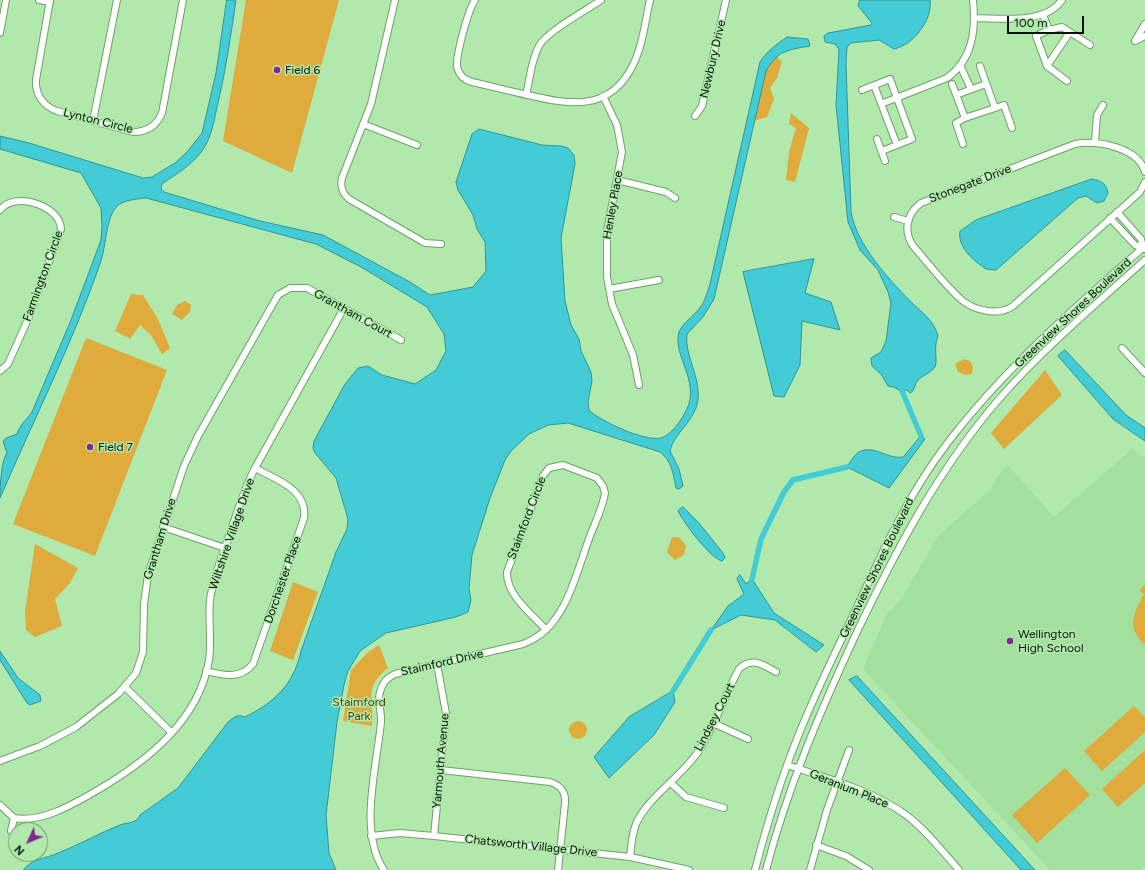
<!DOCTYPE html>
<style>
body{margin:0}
#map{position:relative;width:1145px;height:870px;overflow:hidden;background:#b1e9ad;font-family:Figtree,sans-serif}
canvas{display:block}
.north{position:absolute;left:8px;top:822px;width:40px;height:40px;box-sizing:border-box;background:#b1e9ad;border:1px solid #6b9469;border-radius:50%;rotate:226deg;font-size:11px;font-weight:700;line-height:16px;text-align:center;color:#021402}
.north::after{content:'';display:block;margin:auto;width:14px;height:18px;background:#842590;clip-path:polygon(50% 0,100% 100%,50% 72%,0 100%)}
.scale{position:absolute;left:1007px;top:16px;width:77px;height:18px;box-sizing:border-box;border:2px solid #021402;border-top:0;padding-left:5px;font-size:12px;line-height:14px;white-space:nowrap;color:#021402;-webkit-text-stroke:3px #b1e9ad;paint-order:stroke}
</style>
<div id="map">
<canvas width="1145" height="870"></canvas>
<div class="north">N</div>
<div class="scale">100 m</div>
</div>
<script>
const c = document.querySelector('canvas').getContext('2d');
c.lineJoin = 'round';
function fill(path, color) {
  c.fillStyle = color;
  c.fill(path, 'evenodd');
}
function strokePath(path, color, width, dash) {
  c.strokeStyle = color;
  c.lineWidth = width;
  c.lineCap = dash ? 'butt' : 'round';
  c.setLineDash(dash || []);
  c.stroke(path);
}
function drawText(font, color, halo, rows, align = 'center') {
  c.font = font + ' Figtree,sans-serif';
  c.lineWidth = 3;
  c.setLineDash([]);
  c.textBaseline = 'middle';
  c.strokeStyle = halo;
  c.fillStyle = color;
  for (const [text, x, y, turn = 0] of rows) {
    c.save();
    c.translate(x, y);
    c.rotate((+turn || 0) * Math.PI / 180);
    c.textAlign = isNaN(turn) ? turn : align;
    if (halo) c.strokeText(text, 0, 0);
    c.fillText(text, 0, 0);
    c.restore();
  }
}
fill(new Path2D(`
 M1132,449L1145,458V865L1139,870H1050L863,669L887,613L900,601L939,535L990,490L1000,473L1008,465L1054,517Z`), '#a3e09e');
fill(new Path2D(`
 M246,0H339L292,173L223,141Z
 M776,56L782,62L777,78L770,88L774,99L767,117L754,121L766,71Z
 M791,113L809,128L795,182L786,180L789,152L796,128L789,124Z
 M131,294L143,295L157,317L170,348L162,354L151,335L140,325L130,339L115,331Z
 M185,301L191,305L190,312L182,320L172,314L177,305Z
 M86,338L167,370L95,556L13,524Z
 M964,359L970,361L973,367L972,374L965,375L958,372L955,364Z
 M1045,370L1062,395L1004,449L991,433Z
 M672,537H679L686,546L684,555L675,560L667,552Z
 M35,544L78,568L70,583L55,599L62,626L35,637L26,630L25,611Z
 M293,582L318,592L293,660L270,651Z
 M1145,585V645C1126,627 1133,614 1144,594L1139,590Z
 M379,645L388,668C362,689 375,699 372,726L343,721L351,670L368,652Z
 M1134,706L1145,717V732L1102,771L1084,751Z
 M569 730a9 9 0 1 1 18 0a9 9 0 1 1-18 0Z
 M1145,750V783L1118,807L1102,789Z
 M1065,768L1090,795L1037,843L1012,815Z`), '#deab3c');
const water = new Path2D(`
 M227,0H236C231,34 226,69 218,103C214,120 212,137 202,151C191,166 176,174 162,184L161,189L164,192L260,221L323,235L410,282L430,295L473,287L486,271L485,242L477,229L473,215L458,190L456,182L472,134L479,129L542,145L561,146L568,148L574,155L575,164L561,238L565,301L571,325L579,339L581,351L591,372L592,381L588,402L589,410C600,421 645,442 661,438C672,435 682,419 687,409C700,381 672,354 679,332C683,322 693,317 699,309C705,302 707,293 710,284L760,62C765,53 778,43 787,37L808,39L810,46C788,50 778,50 766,71L714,299L703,317L687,334C684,355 701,377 698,400C696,420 673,434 670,451L679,469L683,486L679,489L676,488C673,474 672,461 660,452L568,423L548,425L529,434L511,451L505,460L490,498L472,555L469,589L471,600L468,612L456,617L386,633L360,651L348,671L344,685L337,722L326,815L329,853L336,870H23C33,858 45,859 58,853C79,845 99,833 120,825C127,822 137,824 140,815L178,788L228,722C234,717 237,714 245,717C275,702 294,684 301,651L336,552L347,529L348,519L336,478L315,453L313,448L314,441L345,384L358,368L368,366L382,375L415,384L436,370L446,351L444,334L427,307L361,267L316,244L146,198C137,199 124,200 117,206C106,217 106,246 101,261C73,342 34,419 0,498C0,487 1,461 7,453L3,441L6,438L17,434C19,426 27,419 32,412L71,320L101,240L102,227L101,208L81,173L0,149V136L29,143L143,178L152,177L175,163L187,152L202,133L216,73Z
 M860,0H930C933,20 913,45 894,49L879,40L851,43L847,47L846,63L851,212C857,245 887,277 910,301C921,312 934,320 938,336C933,348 938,360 935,367C931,373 923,375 918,380C915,383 915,388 913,391L910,393L907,390L902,392L894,387L888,386L881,374L872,366L871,358L881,352L886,341L891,303L888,292L878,270L860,250L848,222L836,105L839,49L835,44L825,42L824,36L828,33L871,25L872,23L858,6Z
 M1092,179C1102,181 1106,183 1108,193L1104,201L1097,203L1086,196L1078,198L996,270L986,269C974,261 957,247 960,231L976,220Z
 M814,259L805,293L831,302L840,330L802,321L800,365L784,397L774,396L743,272Z
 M1065,350L1126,415L1145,428V441L1113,419L1058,356Z
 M921,436L925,439L889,488L847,467C850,462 855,454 859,452C874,444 888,460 903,457Z
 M683,507L699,523L723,553L725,558L722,561C709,557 684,523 678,511Z
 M740,575L746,584L752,579L774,613L824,645L816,652L775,620L741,615L711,630L728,606L744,594L737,579Z
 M0,651L18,678L40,695L41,701L30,705L27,703L0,660Z
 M857,676L1035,870H1021L849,680Z
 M673,691L675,702L654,735L609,778L594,757L629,717Z`);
fill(water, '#43ccd6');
strokePath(water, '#309596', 1);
strokePath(new Path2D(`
 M902,391L921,436
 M752,579L761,539L784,492L793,480L847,467
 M673,691L711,630`), '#43ccd6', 5.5);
const minor = new Path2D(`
 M39,0L50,2
 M50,0L36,80C35,94 43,106 57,111L133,132C147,132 157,125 162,113L183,0
 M395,0L371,104L342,178C340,187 342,193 349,199L425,243L441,244
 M475,0C468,10 456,55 457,67C459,75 464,80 472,82C490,86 509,91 528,95C570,105 610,112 633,65C643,45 645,21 650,0
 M1043,15L1049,30L1036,36L1047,66L1067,81
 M974,18C1002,18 1045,25 1062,0
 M1145,24L1135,41L1145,36
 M1049,30L1062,27L1090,45
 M0,33L6,0
 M960,65L971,89
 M980,66L995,108
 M1047,66L1070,32
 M952,84L965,118
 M874,85L897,145
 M862,90L890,79L912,139L882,151
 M526,95C530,79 531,60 539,46C546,32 587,10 601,0
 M956,95L986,84
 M603,96L617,125L622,152L607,231V277L612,304L633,355L639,385
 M881,104L947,78C973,59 976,30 973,0
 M695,116L702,106L726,0
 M93,121L117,0
 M363,124L417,145
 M877,139L885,161
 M1095,142L1097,115L1103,105
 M963,144L956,123L965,118L1004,105L1012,128
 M1145,172C1138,147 1097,140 1075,144L921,203C906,214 903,233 914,247C928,263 948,289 963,301C976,311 999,316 1013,306L1140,192L1145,182
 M617,180L666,192L675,198
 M0,210C14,191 60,205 61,229L28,319L8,364L0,371
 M1117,212L1141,239L1143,248
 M894,217L908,221
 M1110,218L1135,245L1144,249
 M609,289L659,280
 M1122,348L1145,373
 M163,527L225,548
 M206,671C223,675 240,680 253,664L304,518C308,489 275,479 255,468
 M125,687L172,733
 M713,723L748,739
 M0,761L40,746L76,727L118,694L136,673L143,652L144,604L148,575L184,466L198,436L278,295L290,288H307L401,340
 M787,765C826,778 872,790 906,815C926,830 942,851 959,870
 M441,770L550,782C560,785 566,792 565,803L558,870
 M671,783L686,797L724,808
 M0,805L14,818L11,831
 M14,818C41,823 72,805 96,791C146,762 199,721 209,660C212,641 208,620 210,600C213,578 222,557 229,536C237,513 244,489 255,468L344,308
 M371,836L400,833L434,836L630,857L689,870
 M434,836L446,713L437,664
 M816,845L846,856L869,870
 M630,857C631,846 632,834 636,824C647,798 681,777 698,752C715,726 724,696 739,669C752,656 764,665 776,672
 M384,870C358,832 377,766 381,722C382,712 377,702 380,692C382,683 388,677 395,674L523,644C536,639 548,630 556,618C571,598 581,560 590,536C595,523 603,507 605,493L603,486L597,478L563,465L549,468L543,476L507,572C506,595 532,614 546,630
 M755,870C767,824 781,778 799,734C816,691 837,649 857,607C883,551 908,495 946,445C1001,372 1076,306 1145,246
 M766,870C788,786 820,712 856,634C896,550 938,470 999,399C1043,349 1095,305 1145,260
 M810,870L827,810L849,750`);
strokePath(minor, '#6da269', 8);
strokePath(minor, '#fff', 6);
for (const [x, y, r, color] of [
 [277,70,4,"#842590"],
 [90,447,4,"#842590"],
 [1010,641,4,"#842590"]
]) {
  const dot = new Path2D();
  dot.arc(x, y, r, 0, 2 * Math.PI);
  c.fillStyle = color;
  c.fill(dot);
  strokePath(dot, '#b1e9ad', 1.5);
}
drawText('12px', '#021402', '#b1e9ad', [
 ["Newbury Drive",713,59,-77],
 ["Lynton Circle",98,121,14],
 ["Stonegate Drive",970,184,-21],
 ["Henley Place",613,205,-80],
 ["Farmington Circle",43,276,-70],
 ["Greenview Shores Boulevard",1073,313,-43],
 ["Grantham Court",353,314,29],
 ["Staimford Circle",527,518,-69],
 ["Wiltshire Village Drive",232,534,-71],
 ["Grantham Drive",160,539,-73],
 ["Greenview Shores Boulevard",877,568,-64],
 ["Dorchester Place",283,580,-71],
 ["Staimford Drive",442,663,-13],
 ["Lindsey Court",715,717,-63],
 ["Yarmouth Avenue",441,761,-85],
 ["Geranium Place",849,789,22],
 ["Chatsworth Village Drive",531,846,6]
]);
drawText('12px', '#021402', '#b1e9ad', [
 ["Field 6",285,70],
 ["Field 7",98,447],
 ["Wellington",1018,634],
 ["High School",1018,648]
], 'left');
drawText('12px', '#543e0d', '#b1e9ad', [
 ["Staimford",359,702],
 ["Park",359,716]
]);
</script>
